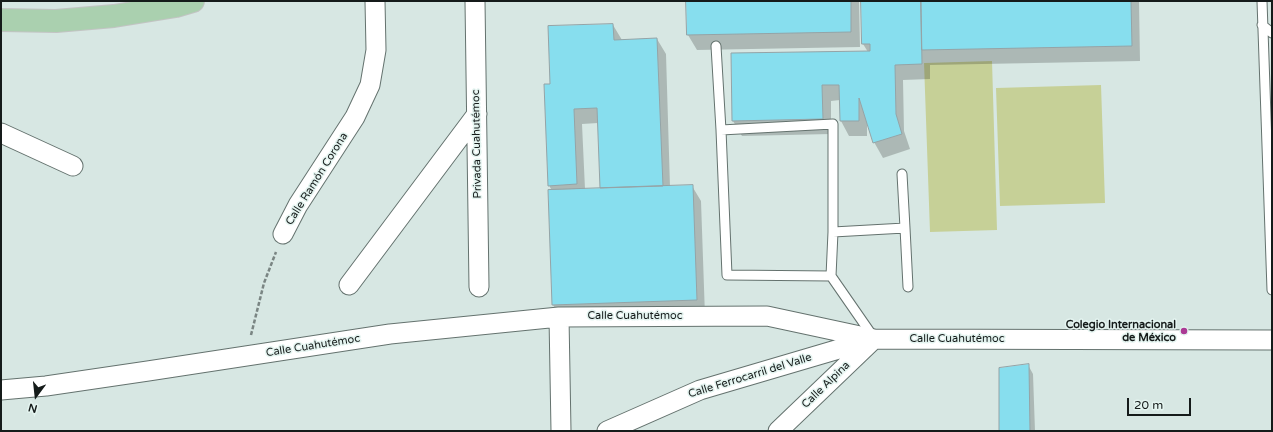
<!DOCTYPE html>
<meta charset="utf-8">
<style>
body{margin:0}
#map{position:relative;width:1273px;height:432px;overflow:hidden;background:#d7e7e3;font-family:"Varela Round",sans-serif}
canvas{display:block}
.frame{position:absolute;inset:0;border:2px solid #151b1a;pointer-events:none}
.north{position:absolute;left:16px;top:376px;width:40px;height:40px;-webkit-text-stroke:3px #e4f4f0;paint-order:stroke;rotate:195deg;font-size:11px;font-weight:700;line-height:16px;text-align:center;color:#151b1a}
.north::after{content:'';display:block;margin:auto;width:14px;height:18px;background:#151b1a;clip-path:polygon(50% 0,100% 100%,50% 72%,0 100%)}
.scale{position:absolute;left:1127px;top:398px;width:64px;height:18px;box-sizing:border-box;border:2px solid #151b1a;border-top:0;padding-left:5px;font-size:12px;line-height:14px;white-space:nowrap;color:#151b1a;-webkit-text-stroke:3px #e4f4f0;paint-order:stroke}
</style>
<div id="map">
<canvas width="1273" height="432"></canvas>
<div class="frame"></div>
<div class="north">N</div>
<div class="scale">20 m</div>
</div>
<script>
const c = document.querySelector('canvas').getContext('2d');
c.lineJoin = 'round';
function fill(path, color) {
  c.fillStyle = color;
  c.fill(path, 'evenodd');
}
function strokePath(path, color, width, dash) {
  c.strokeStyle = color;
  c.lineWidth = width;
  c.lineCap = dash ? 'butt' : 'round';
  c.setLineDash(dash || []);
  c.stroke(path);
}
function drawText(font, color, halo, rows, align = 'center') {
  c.font = font + ' "Varela Round",sans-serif';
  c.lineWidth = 3;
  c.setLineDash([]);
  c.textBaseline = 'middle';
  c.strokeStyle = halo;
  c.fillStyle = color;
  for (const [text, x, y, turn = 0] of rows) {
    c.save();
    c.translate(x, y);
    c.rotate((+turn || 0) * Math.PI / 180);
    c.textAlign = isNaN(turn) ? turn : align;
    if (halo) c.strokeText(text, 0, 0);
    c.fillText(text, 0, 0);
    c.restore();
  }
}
fill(new Path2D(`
 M992,61L997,230L930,232L924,63Z
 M1101,85L1105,203L1000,206L996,88Z`), '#c6d097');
fill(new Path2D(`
 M687,1H859L860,47L697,50L688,35Z
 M862,1H1139L1140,61L930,65V79L903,80L904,131L910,149L883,158L874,142L867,122V136H849L841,121L840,100L831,101V134L742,136L733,121L868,52L863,44Z
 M613,25L622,40L657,39L666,54L670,187L692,186L701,201L705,316L562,320L553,305L552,191L549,185L551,84ZM598,123L601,189H585L582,124Z
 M1028,365L1033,374L1035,431H1000Z`), '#0003');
const building = new Path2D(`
 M686,1H851V32L687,35Z
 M861,1H921L922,64L895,65L896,114L902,134L873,143L859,98V121H840L839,85H822L823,119L732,121L731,53L870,51V44H862Z
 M921,1H1131L1132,46L922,50Z
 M613,24L614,40L657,38L663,186L600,188L597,108L574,109L577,184L548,186L544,84H550L548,26Z
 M693,185L697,300L552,305L548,190Z
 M1029,364L1030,431H999V368Z`);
fill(building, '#87deee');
strokePath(building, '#94a3a6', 1);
const service = new Path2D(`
 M1262,1L1272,290
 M1262,25L1272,33
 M716,46L721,130
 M905,228L908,287
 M833,232L905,228L902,174
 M831,276L727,275L721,130L833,124V232L831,276L874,338`);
const minor = new Path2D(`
 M475,1L479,287
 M1,133L73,166
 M283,234L298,205L355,117L370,85L376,50L375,1
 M349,285L477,114
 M559,317L561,431
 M1,390L46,386L148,371L390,334L559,317L767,316L874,339L1272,340
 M607,431L700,390L873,339
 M778,431L872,341`);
const primary = new Path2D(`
 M1,20L56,21L114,16L176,6L193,1`);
strokePath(service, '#64726e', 11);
strokePath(minor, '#64726e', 21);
strokePath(primary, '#c2c4c3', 24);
strokePath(new Path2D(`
 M251,335L264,283L276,252`), '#7a8583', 2.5, [4, 2]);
strokePath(service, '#fff', 9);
strokePath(minor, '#fff', 19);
strokePath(primary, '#aad0af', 22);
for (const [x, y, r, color] of [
 [1184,331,4,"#ab3994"]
]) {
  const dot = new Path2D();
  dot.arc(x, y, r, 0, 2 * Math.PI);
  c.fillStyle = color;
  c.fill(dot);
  strokePath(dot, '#e4f4f0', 1.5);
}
drawText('11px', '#151b1a', '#e4f4f0', [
 ["Privada Cuahutémoc",477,144,-91],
 ["Calle Ramón Corona",317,179,-58],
 ["Calle Cuahutémoc",635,316],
 ["Calle Cuahutémoc",957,339],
 ["Calle Cuahutémoc",313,346,-9],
 ["Calle Ferrocarril del Valle",750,376,-17],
 ["Calle Alpina",826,385,-44]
]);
drawText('bold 11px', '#151b1a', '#e4f4f0', [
 ["Colegio Internacional",1176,325],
 ["de México",1176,338]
], 'right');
</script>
